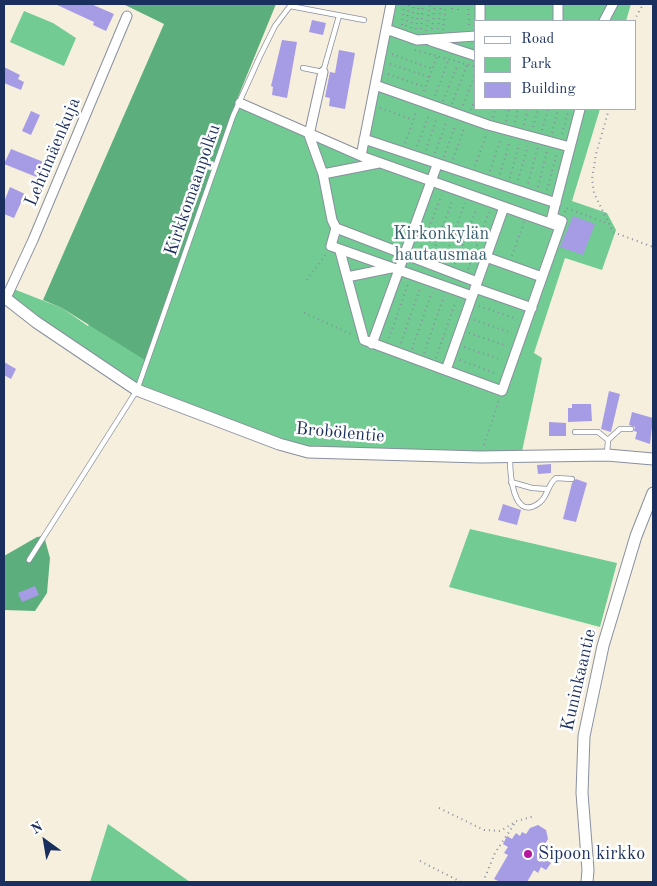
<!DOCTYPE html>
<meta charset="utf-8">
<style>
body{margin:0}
#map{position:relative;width:657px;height:886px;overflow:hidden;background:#f6efde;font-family:"Old Standard TT",serif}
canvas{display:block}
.frame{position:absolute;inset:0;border:5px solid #1b2f5e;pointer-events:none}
.legend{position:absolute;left:474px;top:20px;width:162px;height:90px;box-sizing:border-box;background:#fff;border:1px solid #a4acbf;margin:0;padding:6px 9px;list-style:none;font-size:15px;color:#1b2f5e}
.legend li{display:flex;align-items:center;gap:10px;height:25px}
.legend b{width:25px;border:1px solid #a4acbf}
.north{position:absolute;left:20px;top:816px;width:50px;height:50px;-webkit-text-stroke:4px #fff;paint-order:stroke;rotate:328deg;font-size:14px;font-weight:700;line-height:20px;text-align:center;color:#1b2f5e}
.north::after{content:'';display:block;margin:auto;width:18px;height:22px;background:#1b2f5e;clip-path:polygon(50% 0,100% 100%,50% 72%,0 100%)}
</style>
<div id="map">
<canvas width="657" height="886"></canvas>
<div class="frame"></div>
<ul class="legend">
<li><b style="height:6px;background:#fff"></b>Road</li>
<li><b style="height:14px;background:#71cb92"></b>Park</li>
<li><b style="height:14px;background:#a69be5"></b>Building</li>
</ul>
<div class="north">N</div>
</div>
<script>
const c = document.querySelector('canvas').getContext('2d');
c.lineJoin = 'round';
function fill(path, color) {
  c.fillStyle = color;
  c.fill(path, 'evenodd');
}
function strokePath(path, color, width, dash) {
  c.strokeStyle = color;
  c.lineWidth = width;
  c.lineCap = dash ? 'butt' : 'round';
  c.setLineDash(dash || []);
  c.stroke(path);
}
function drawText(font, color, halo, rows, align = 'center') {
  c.font = font + ' "Old Standard TT",serif';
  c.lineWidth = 5;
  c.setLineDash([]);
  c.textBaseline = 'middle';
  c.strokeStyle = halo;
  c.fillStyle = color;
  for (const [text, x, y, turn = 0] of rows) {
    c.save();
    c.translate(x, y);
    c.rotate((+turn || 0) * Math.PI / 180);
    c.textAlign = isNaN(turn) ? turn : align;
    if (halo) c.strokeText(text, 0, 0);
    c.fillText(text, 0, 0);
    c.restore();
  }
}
fill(new Path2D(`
 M387,4H631L626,21H476V109H600L572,201L607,213L616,230L602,270L565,258L534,353L542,358L521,456L308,452L137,390L6,298L11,288L62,308L88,326L240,103L361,153Z
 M24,11L53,23L76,38L64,66L10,42Z
 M470,529L617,563L600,627L449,587Z
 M108,824L190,882H90Z`), '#71cb92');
fill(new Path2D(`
 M123,4H276L236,102L148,362L62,308L43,300L164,24Z
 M44,536L50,558L47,593L35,611L4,610V556L37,537Z`), '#5caf7c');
fill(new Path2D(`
 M55,4H91L114,14L106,31L93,25L94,22Z
 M312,20L326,23L323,35L309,32Z
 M282,40L297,42L287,98L272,95L273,87L271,86Z
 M339,50L355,53L345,109L329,106L330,98L325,97L330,72L335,73Z
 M4,67L20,75L18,79L24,82L21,90L4,83Z
 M31,111L40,115L31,135L22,131Z
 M11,149L46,163L39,178L4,164Z
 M10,187L25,194L14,218L4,214V202Z
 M573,216L595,224L583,255L560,247Z
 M4,362L16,369L11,379L4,375Z
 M609,391L620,394L611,432L601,429Z
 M572,404H591L592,421L568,422V408H572Z
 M632,412L653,418L650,444L635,439L637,432L634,431L635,427L629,425Z
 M549,422L566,423V436H549Z
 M551,464V473L538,474L537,465Z
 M576,479L587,483L576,522L563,519L572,483Z
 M503,504L521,510L517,525L498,520Z
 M35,586L39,595L22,602L18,593Z
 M538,825L546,830L548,839L544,846L548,848L545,851L549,854L546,860L551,863L546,870L541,867L538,873L534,870L527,882H500L494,879L508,855L504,853L508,847L503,844L507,836L512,839L516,833L520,836L522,832L526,834L530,828Z`), '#a69be5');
const lane = new Path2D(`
 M303,68L323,72L339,16
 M575,432H598L608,440
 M607,454L608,440L620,429H631
 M510,458C510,470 512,523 539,503C548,497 547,485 556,478L572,479
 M511,482L532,488L547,489
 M29,560L137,390L233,116L260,56L275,26L290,6L364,20`);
const street = new Path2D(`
 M480,4V21
 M558,21V4
 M604,21L613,4
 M386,29L417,40L476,36
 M431,41L476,56
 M323,72L309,135L323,174L332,220L336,228L331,246L472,296
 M375,85L488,125L570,147
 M240,103L361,156L555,225L562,221
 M364,139L556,203
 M361,156L391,4
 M323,174L379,163
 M336,228L477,282
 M340,251L364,340L502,391L562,221L552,217L580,109
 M486,257L542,277
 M347,277L391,268
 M475,288L532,308
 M6,298L33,240L127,16
 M372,344L437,165
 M446,370L504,207`);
const secondary = new Path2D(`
 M4,297L36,322L137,390L279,444L308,452L480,457L607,455L653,459
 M587,882L588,870L582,793L584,736L603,646L636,536L653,493`);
strokePath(lane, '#888f9e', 6);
strokePath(street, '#888f9e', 11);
strokePath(secondary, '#888f9e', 13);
strokePath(new Path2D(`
 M458,4V14
 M468,4L469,27
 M452,9V4
 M634,21L643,4
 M402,25L404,4
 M406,26L409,4
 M411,28L414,4
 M416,29L419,4
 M421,29L423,4
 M432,29L435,4
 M438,29L441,4
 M443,30L446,4
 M426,31L430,4
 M415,50L476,67
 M392,54L432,69
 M390,64L429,77
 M388,74L425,87
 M424,91L437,57
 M435,96L448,61
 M443,101L458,64
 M452,104L467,65
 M463,105L476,72
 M380,108L413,120
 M609,109L596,154L592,179L594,193L613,232L653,247
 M471,110L476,97
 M493,117L495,109
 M506,121L509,109
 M515,122L518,109
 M524,125L528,109
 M533,127L538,109
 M542,130L548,109
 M552,133L558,109
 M562,134L569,109
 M405,143L417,110
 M417,146L429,115
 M426,150L437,117
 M435,153L447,120
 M444,157L456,124
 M453,159L465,126
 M475,166L487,133
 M490,171L501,138
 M500,174L510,141
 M510,178L519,144
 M518,180L528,146
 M528,183L538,147
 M538,187L547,150
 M547,190L557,153
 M565,212L566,208L609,224
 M419,251L442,195
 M432,255L453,199
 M512,256L524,222
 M444,260L465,203
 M455,264L477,208
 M468,269L489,212
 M307,280L326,254
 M479,306L517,319
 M304,313L353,335
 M474,320L512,333
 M469,333L507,346
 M389,338L408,284
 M401,343L420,288
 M464,347L502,360
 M412,349L432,292
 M424,353L444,296
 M436,358L456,301
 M460,360L497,374
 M484,445L499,400
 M439,808L484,830L500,831L517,821L535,816
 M420,861L461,882
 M483,882L495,853L515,823`), '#888f9e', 2, [1, 4]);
strokePath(lane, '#fff', 4.5);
strokePath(street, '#fff', 9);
strokePath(secondary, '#fff', 11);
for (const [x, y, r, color] of [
 [528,854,5,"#b5179e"]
]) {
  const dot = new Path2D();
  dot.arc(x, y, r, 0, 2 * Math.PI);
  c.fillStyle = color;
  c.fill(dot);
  strokePath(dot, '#fff', 2);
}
drawText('18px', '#1b2f5e', '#fff', [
 ["Lehtimäenkuja",53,152,-67],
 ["Kirkkomaanpolku",193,190,-71],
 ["Brobölentie",340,433,5],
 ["Kuninkaantie",579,680,-77]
]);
drawText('18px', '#355e6e', '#fff', [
 ["Kirkonkylän",441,234],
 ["hautausmaa",441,255]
]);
drawText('18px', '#1b2f5e', '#fff', [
 ["Sipoon kirkko",538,854]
], 'left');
</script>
